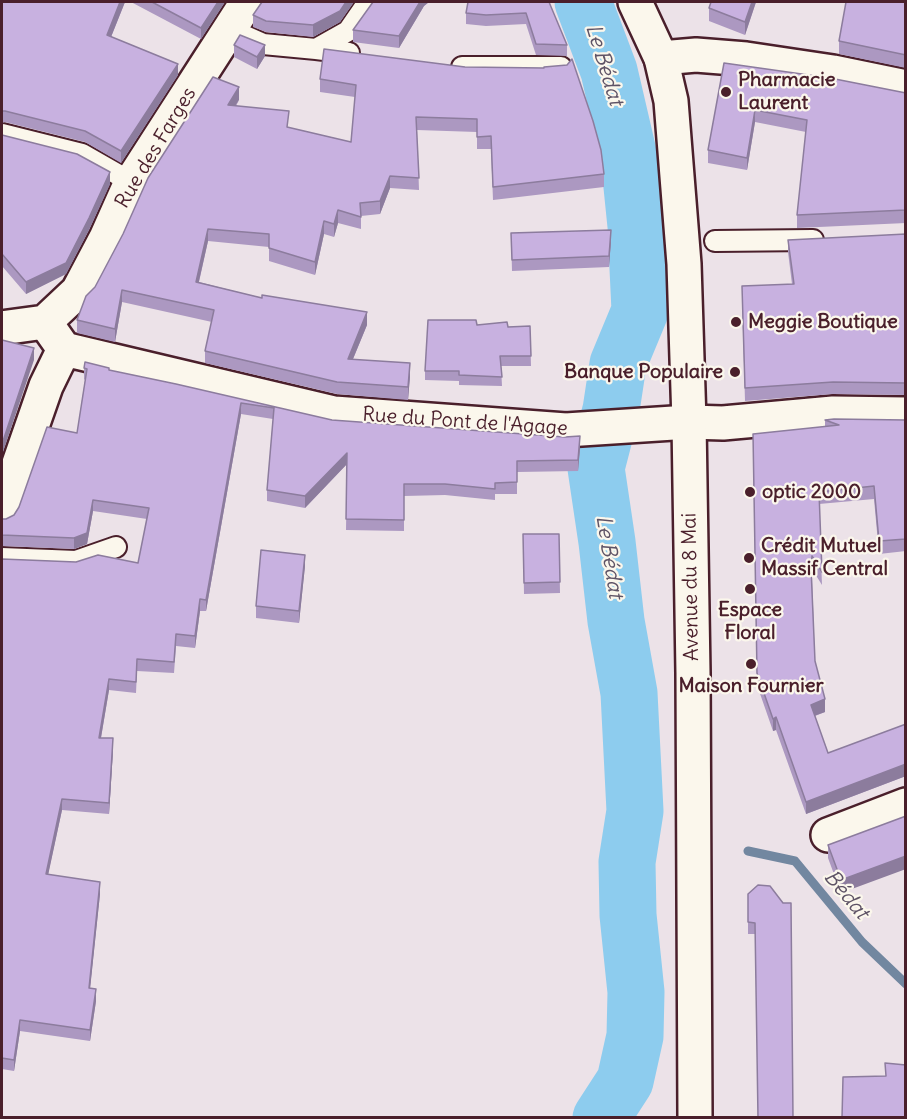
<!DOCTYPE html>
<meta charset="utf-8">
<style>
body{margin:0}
#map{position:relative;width:907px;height:1119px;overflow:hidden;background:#ece2e8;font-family:Delius,sans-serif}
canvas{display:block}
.frame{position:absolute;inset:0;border:3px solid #4a1f2b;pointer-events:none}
</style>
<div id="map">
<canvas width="907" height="1119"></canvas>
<div class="frame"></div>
</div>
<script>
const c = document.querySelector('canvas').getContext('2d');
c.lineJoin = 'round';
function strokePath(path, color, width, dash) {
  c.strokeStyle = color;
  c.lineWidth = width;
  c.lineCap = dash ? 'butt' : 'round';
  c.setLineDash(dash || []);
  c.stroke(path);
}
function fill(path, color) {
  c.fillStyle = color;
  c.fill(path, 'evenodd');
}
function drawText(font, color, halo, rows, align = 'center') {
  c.font = font + ' Delius,sans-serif';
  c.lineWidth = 4.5;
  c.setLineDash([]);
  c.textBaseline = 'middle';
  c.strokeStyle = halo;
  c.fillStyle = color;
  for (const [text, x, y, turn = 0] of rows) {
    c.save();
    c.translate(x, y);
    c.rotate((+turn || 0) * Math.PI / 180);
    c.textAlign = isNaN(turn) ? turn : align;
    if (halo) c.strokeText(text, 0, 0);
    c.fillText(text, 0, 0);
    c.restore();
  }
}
strokePath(new Path2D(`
 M748,851L795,861L862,942L906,984`), '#7287a0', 9);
strokePath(new Path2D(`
 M583,2L609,71L629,157L636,226L640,311L618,364L611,410L596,468L607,542L616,621L629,693L635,811L627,862L628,915L636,992L635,1036L625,1081L601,1118`), '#8dccee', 57);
const lane = new Path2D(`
 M229,29L263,44L316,49L348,31L368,2
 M316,49L349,53
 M462,67H561
 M2,134L82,154L131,182
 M715,241L813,240
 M2,558L76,561L116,547`);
const street = new Path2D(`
 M661,58L696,55L746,59L833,72L906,87
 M45,322L64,349L334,413L566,430L689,422L723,423L833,413L906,414
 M2,512L46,386L64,349
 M828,835L906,805`);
const secondary = new Path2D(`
 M635,2L661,58L671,101L684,264L689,422L693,673L695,1118
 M2,328L45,322L78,291L106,238L131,182L247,2`);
strokePath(lane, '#4a1f2b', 24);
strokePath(street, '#4a1f2b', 38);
strokePath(secondary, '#4a1f2b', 38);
strokePath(lane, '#fbf7ec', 20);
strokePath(street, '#fbf7ec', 33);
strokePath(secondary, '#fbf7ec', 33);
fill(new Path2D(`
 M2,2H125L111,37L178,75L121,163L85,142L5,122L2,123Z
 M131,2H225L201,39Z
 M262,2H354L340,22L313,37L266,32L253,27V15Z
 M373,2H429L424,6L399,48L353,42V30Z
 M549,2L567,45V56L536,55L526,24L486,26L466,24V13Z
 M756,2L745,35L709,21V8Z
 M906,2V68L839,54V41Z
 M234,45L265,56L257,69L234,57Z
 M324,49L604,174V187L493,200L491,149H477V132L417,130L419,190L390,188L380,214L361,216V229L338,223L334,237L324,234L315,275L269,261V247L208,241L199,282L367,325L353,359L410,376L408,400L337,394L205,363V351L212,322L122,302L115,342L77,333V320L95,287L239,100L236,106L289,128L351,142L355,97L320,92V79Z
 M724,63L906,93V223L797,228V215L806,132L755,122L747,170L708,163V150Z
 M2,135L110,184L89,230L66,274L26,294L2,266Z
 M511,233L611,240L609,267L512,271Z
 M906,234V395L833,394L745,401L742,298L792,284L788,252V240Z
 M477,325L508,327L530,326L531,366H501L502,386L459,385V381L425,380V371Z
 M84,368L109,370L332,420L580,448L578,471L517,472V494H495V500L445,495L404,496V531L346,530L347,464L305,508L267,501V490L273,419L241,414L206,611H200L195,648L176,646L174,673L137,671L136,693L109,690L101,738L113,750L109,814L62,810L48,874L100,894L90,988L96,1001L90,1041L20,1031L14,1071L2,1069V559L76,562L138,563L147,519L93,511L87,544L74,549L2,546V519H6L14,515L77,433L85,380L84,379Z
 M825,420H906V551L879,554L874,499L819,504L822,585L812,569V576L815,661L825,712L815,716L828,753L906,724V776L806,814L776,730L773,731L757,685L753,434L825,427Z
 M523,534H559L560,593L524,594Z
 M305,566L299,623L256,618V606Z
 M906,816L841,893L828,858V845Z
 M758,885L755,934H748V922Z`), '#ac98c1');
fill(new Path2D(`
 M120,2H125L107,47V35Z
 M218,2H225L201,39V28Z
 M346,2H354L340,22L313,37V25Z
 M420,2H429L424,6L399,48V36Z
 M752,2H756L745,35V22Z
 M265,45V56L257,69V57Z
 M178,64V75L121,163V151Z
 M239,87V100L228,117V105Z
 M755,110V122L747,170V158Z
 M110,172V184L89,230L66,274L26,294V282Z
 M390,176V188L380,214V201Z
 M338,210V223L334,237V224Z
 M324,221V234L315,275V262Z
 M208,229V241L196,294V282Z
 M611,230V240L609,267V256Z
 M122,290V302L115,342V329Z
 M367,312V325L348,371V359Z
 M34,348V360L2,455V444Z
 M410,363V376L408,400V387Z
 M241,403V414L206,611V600Z
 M580,436V448L578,471V460Z
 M347,453V464L305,508V496Z
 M93,500V511L87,544L74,549V538Z
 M305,555V566L299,623V611Z
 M200,599V611L195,648V636Z
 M109,679V690L99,749V738Z
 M825,699V712L811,717V705Z
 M776,717V730L773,731V719Z
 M113,738V750L109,814V803Z
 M906,764V776L806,814V802Z
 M62,799V810L46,885V874Z
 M906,856V869L841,893V880Z
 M100,882V894L89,999V988Z
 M96,989V1001L90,1041V1030Z
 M20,1020V1031L14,1071V1060Z`), '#8c7c9d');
const building = new Path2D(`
 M2,2H120L107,35L178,64L121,151L85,131L5,111H2Z
 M152,2H218L201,28Z
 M262,2H346L340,11L313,25L266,21L253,15Z
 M373,2H420L399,36L353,30Z
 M468,2H549L567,45L536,44L526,13L486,15L466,13Z
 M711,2H752L745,22L709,8Z
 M846,2H906V55L839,41Z
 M240,35L265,45L257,57L234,45Z
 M324,49L465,67L544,68V67L567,65L572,59L593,121L601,150L604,174L493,187L491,136L477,137V119L416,117L419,178L390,176L380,201L360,203L361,217L338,210L334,224L324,221L315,262L269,248V234L208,229L196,282L262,298V295L367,312L348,359L410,363L408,387L337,382L205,351L214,310L122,290L115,329L77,320L86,296L95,287L123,234L148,178L213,77L239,87L228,105L289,111L287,127L351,142L356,85L320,79Z
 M724,63L830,78L906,93V210L797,215L807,120L755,110L747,158L708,150Z
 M2,135L77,154L110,172L89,218L66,263L26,282L2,254Z
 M611,230L609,256L512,260L511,233Z
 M906,234V383L833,382L745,388L742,286L794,284L788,240Z
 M428,320H476L477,325L507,322L508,327L530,326L531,356H500L502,377L459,375V371H425Z
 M2,340L34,348L2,444Z
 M85,362L109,368V370L176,384L332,420L565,437L580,436L578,460L517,461V482L495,483V489L445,484H404V520L346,519L347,453L305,496L267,490L274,408L241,403L206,600L200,599L195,636L176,634L174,662L137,659L136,682L109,679L99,738H113L109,803L62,799L46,874L100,882L89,988L96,989L90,1030L20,1020L14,1060L2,1058V559L76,562L98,555L138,563L149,508L93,500L87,533L74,538L2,535V519H6L14,515L19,507L47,427L77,433L87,369L84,368Z
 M834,419L906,420V539L879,541L874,486L819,492L822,572L812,556L811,568L815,661L825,699L811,705L828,753L906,724V764L806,802L776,717L773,719L757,673L753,434L839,425L825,420Z
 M523,534H559L560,582L524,583Z
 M261,550L305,555L299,611L256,606Z
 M906,816V856L841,880L828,845Z
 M758,885L770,886L783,903H791L793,1118H758L755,923L748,922V894Z
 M885,1063L906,1065V1118H842L843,1077L886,1076Z`);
fill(building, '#c8b1e0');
strokePath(building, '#8c7c9d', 1.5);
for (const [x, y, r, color] of [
 [726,92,6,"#4a1f2b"],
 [736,322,6,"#4a1f2b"],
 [735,372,6,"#4a1f2b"],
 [750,492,6,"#4a1f2b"],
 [749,558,6,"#4a1f2b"],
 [750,589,6,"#4a1f2b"],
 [751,664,6,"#4a1f2b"]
]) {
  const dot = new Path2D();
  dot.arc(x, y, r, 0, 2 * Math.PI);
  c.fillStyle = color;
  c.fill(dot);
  strokePath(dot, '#fbf7ec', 2);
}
drawText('bold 20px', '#4a1f2b', '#fbf7ec', [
 ["Pharmacie",738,80],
 ["Laurent",738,103],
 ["Meggie Boutique",748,322],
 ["Banque Populaire",723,372,"right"],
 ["optic 2000",762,492],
 ["Crédit Mutuel",761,546],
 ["Massif Central",761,569],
 ["Espace",750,610,"center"],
 ["Floral",750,633,"center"],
 ["Maison Fournier",751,686,"center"]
], 'left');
drawText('20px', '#4a1f2b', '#fbf7ec', [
 ["Rue des Farges",156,148,-59],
 ["Rue du Pont de l'Agage",465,422,4],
 ["Avenue du 8 Mai",691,587,-91]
]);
drawText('italic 21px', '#5e5366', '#fbf7ec', [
 ["Le Bédat",604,65,73],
 ["Le Bédat",609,557,81],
 ["Bédat",846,895,50]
]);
</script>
